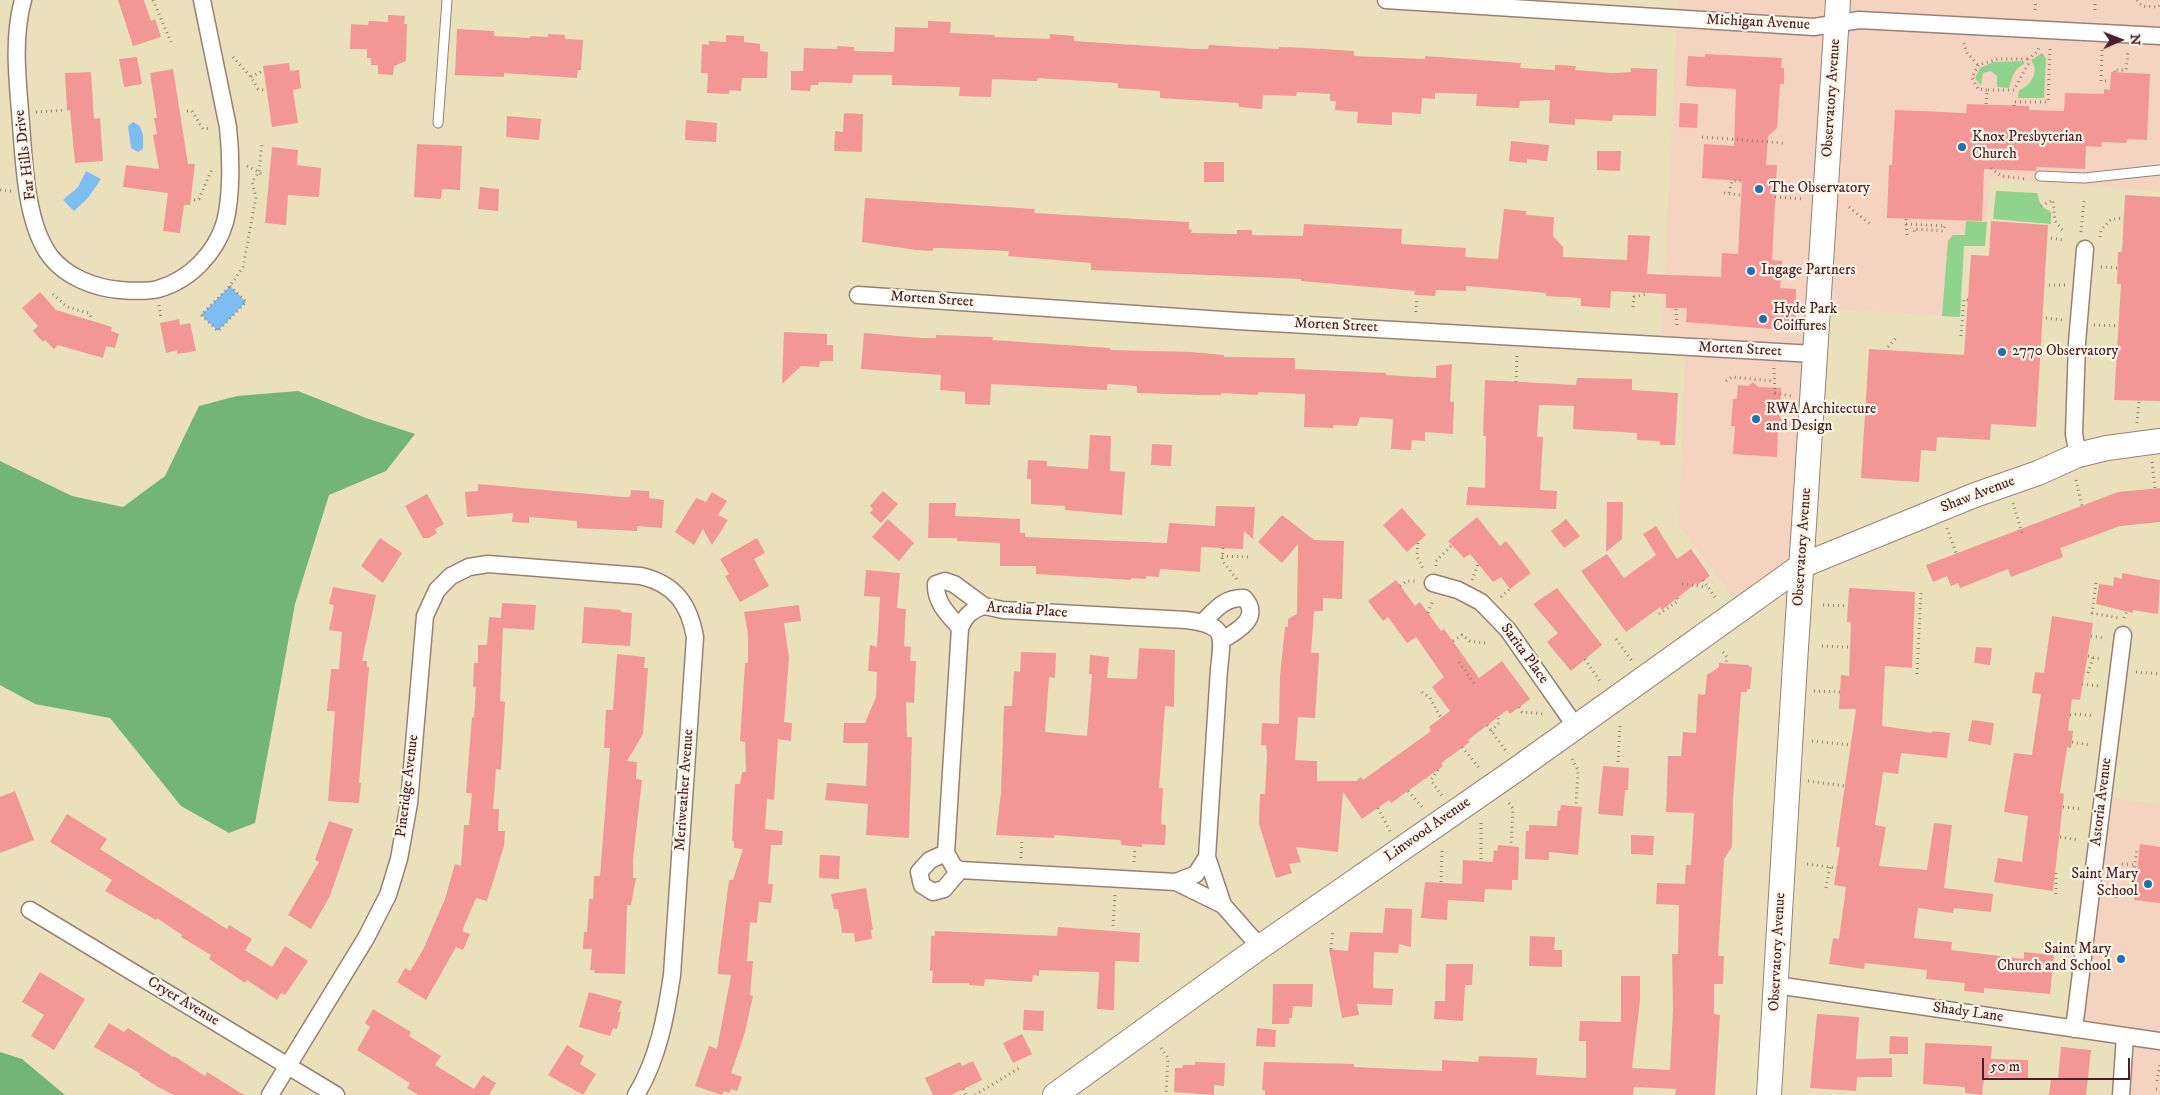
<!DOCTYPE html>
<style>
body{margin:0}
#map{position:relative;width:2160px;height:1095px;overflow:hidden;background:#eae1bc;font-family:"IM FELL DW Pica",serif}
canvas{display:block}
.north{position:absolute;left:2095px;top:15px;width:50px;height:50px;-webkit-text-stroke:4px #fcf5e5;paint-order:stroke;rotate:89deg;font-size:14px;font-weight:700;line-height:20px;text-align:center;color:#4a1f2b}
.north::after{content:'';display:block;margin:auto;width:18px;height:22px;background:#4a1f2b;clip-path:polygon(50% 0,100% 100%,50% 72%,0 100%)}
.scale{position:absolute;left:1982px;top:1058px;width:148px;height:22px;box-sizing:border-box;border:2px solid #4a1f2b;border-top:0;padding-left:6px;font-size:15px;line-height:18px;white-space:nowrap;color:#4a1f2b;-webkit-text-stroke:4px #fcf5e5;paint-order:stroke}
</style>
<div id="map">
<canvas width="2160" height="1095"></canvas>
<div class="north">N</div>
<div class="scale">50 m</div>
</div>
<script>
const c = document.querySelector('canvas').getContext('2d');
c.lineJoin = 'round';
function fill(path, color) {
  c.fillStyle = color;
  c.fill(path, 'evenodd');
}
function strokePath(path, color, width, dash) {
  c.strokeStyle = color;
  c.lineWidth = width;
  c.lineCap = dash ? 'butt' : 'round';
  c.setLineDash(dash || []);
  c.stroke(path);
}
function drawText(font, color, halo, rows, align = 'center') {
  c.font = font + ' "IM FELL DW Pica",serif';
  c.lineWidth = 4.5;
  c.setLineDash([]);
  c.textBaseline = 'middle';
  c.strokeStyle = halo;
  c.fillStyle = color;
  for (const [text, x, y, turn = 0] of rows) {
    c.save();
    c.translate(x, y);
    c.rotate((+turn || 0) * Math.PI / 180);
    c.textAlign = isNaN(turn) ? turn : align;
    if (halo) c.strokeText(text, 0, 0);
    c.fillText(text, 0, 0);
    c.restore();
  }
}
fill(new Path2D(`
 M1678,0H2160V191L1990,178L1985,246H1964L1960,317L1818,308L1801,566L1742,610L1679,525L1685,347L1661,345Z
 M2103,796L2160,805V1095H2121L2125,1036L2074,1029Z`), '#f4d3c1');
fill(new Path2D(`
 M2042,53L2046,58L2044,98H2018L2019,90C2031,86 2040,72 2031,60Z
 M2024,61V64C2014,69 2012,77 2009,88L1997,87V76L1991,71L1983,73L1981,85L1975,78L1980,68L1993,62Z
 M1996,191L2037,193L2041,206L2051,212V224L1993,219Z
 M1966,221L1987,222L1985,246H1964L1960,317L1942,316L1948,241L1953,235H1965Z`), '#8fd38c');
fill(new Path2D(`
 M298,391L366,418L415,434L386,471L329,495L295,604L255,823L229,833L181,806L110,718L35,704L0,685V461L72,496L123,507L165,476L199,406L237,396Z
 M0,1052L22,1059L65,1095H0Z`), '#73b578');
fill(new Path2D(`
 M133,122L140,126L143,135V149L138,152L131,148L128,126Z
 M86,171L101,179L88,198L74,211L63,200L78,187Z
 M230,286L246,302L218,331L201,315Z`), '#7ebdf2');
fill(new Path2D(`
 M118,0H144L151,21L155,19L161,37L133,46Z
 M388,15L405,16L404,24H407L406,61L394,66L393,75L378,74V65H371V58H367V49H350L351,24L368,25L369,21L388,22Z
 M928,21L951,22L950,33L995,35L994,37L1050,39V34L1074,36V41L1196,49H1208L1209,45L1279,49V47L1307,48L1354,51V56L1425,59V56L1521,63L1520,68L1555,70V65L1576,66L1575,70L1612,73L1631,72V68L1657,69L1656,116L1613,115L1612,121L1575,119V125L1549,123L1550,100L1520,101L1519,108L1476,106L1477,94L1435,93V99L1422,98L1421,114L1392,112V125L1357,123L1358,112L1335,110L1336,101H1330V94L1297,92L1296,96L1263,95L1262,109L1239,107V103L1160,98V91L1118,88V83L1037,78V81L992,79L991,97L959,96L960,87L892,85V75H853L852,83L819,82L818,85H811L810,91L791,90V71H803L804,48L837,49V46L854,47V51L894,52L895,27L928,28Z
 M457,29L494,31V36L530,38V36L548,37V34L565,35V39L583,40L581,70H578L577,78L504,73V77L455,75Z
 M726,35L744,36V42L760,44V51L768,52L767,78H742L741,91L729,90V94L707,93L708,73H701L702,44L709,45V41L726,42Z
 M1705,54L1782,58L1781,68H1784V84H1780L1777,128L1768,136L1766,165H1777L1772,260L1782,261L1780,288L1796,289L1795,331L1686,322L1687,308H1666V294L1611,291L1610,308L1581,306V298L1546,296V293L1503,289L1466,286V291L1436,290L1435,296L1414,295L1415,291L1301,281V279L1091,270V263L1008,256L1009,251L942,248H933V251L916,250L862,242L865,198L1035,209L1034,213L1189,222V229L1192,230L1191,233L1237,234V230H1252V235L1303,236L1304,224L1402,229L1401,244L1466,248L1465,257L1498,259L1504,209L1526,211V215L1554,217L1553,236L1563,247V257L1627,260L1628,235L1650,236L1647,274L1721,277L1722,253L1738,254L1742,181L1702,178L1704,144L1734,146L1736,89L1686,86L1688,56L1705,57Z
 M137,57L142,84L124,87L119,59Z
 M289,63L290,71L299,70L301,88L293,90L298,123L272,127L263,66Z
 M173,69L188,164H195L190,205H184L180,233L163,231L168,193L123,187L126,165L159,169L153,135L157,134L154,118H157L150,73Z
 M91,72L94,119L100,118L103,161L75,163L70,110L67,111L65,73Z
 M2111,72L2150,74L2147,140L2127,139L2126,143L2102,142L2101,147L2086,146L2085,169L2037,167L2036,171L1984,169L1982,221L1887,218L1889,165H1892L1895,110L1966,113L1967,104L2029,106V110L2064,111L2065,93L2104,94V89L2110,90Z
 M1680,103L1698,104L1697,128L1679,127Z
 M844,113L863,114L862,152L834,151L835,131L843,132Z
 M507,116L541,119L539,140L506,137Z
 M686,120L717,123L716,142L685,140Z
 M1511,141L1549,145L1547,161L1527,159V163L1509,161Z
 M417,144L462,146L460,190L442,189L441,199L414,197Z
 M272,147L298,150L297,165L321,168L319,197L288,195L286,225L265,223Z
 M1597,151H1621L1620,171L1597,170Z
 M1204,162H1224V182H1204Z
 M480,187L499,189L498,211L478,209Z
 M2125,195L2160,197V401L2114,400L2121,284H2117L2118,252H2122Z
 M1991,221L2048,225L2036,427L1991,424L1990,440L1937,437L1936,451L1921,450L1919,482L1861,478L1869,349L1964,355L1971,255L1989,256Z
 M40,292L56,310L112,327L111,331L119,334L115,348L106,346L103,358L58,345L54,349L45,340L43,342L33,331L38,326L22,308Z
 M179,319L180,325L190,323L196,351L177,354V350L166,353L160,323Z
 M784,332L827,334V345H833V361H820L819,367L801,366L782,384Z
 M864,333L921,338H936V335L993,337L992,340L1110,348V350L1191,352L1224,355V357L1295,358V369L1386,373V375L1436,378V366L1452,364L1450,402H1454L1453,434L1425,432V441L1412,440L1411,450L1391,449L1393,419L1360,417L1357,426L1333,425V428L1304,427L1305,394L1258,392V395L1221,393V395H1203L1137,393V386L1107,384V390L991,384L990,405L965,404V392L940,390L941,375L861,369Z
 M1577,378L1632,379V390L1678,393L1675,445H1660V441L1637,440V433L1573,429L1574,406L1539,405L1537,437H1543L1540,490L1557,491L1556,509L1466,505L1468,487L1485,488L1486,436H1483L1485,380L1576,385Z
 M1753,382L1758,387L1781,388L1780,418L1782,420L1781,427L1778,430L1777,457L1733,454L1735,426H1731L1733,399H1737L1738,385L1749,386Z
 M1090,435L1111,436L1110,471L1125,472L1122,515L1065,510V506L1031,504V479H1027L1028,460L1047,461V466L1088,469Z
 M1152,444L1172,445L1171,466L1151,465Z
 M478,484L623,497H630L631,490L649,491V498L664,500L662,528L637,526V531L577,528V521L529,517V523L512,522L513,513L467,517L465,492L478,491Z
 M2160,488V522L2120,526L2060,548L2063,557L2011,577L2008,569L1960,588L1958,583L1951,586L1947,576L1933,582L1926,565L2118,492Z
 M883,491L898,504L881,523L870,513L873,509L870,506Z
 M712,492L727,501L718,515L728,520L712,545L703,529L694,545L675,532L696,498L706,502Z
 M427,494L444,524L435,529L437,533L429,538H423L405,506Z
 M1607,502H1623L1622,539L1606,552Z
 M929,503H956L955,516L1020,519V533H1025V537L1167,543L1169,523L1215,526L1216,506L1255,507L1253,539L1244,531L1243,549L1201,547L1200,572L1162,569H1160L1159,577L1146,576V579L1131,578V580L1036,574V566H1000V543L957,541V538H928Z
 M1402,508L1426,535L1407,552L1383,525Z
 M1282,515L1314,540L1344,541L1342,599L1323,598V611H1314L1311,653H1319V656L1315,718L1298,717L1295,760L1317,761V781H1356L1361,777L1363,780L1431,731L1429,727L1450,711L1432,687L1444,677L1416,637L1407,643L1388,617L1383,621L1368,601L1396,580L1415,606L1420,602L1441,631L1444,629L1479,678L1502,661L1530,699L1510,714L1507,710L1468,740L1470,742L1441,763L1443,766L1391,803L1389,800L1362,819L1343,792L1338,852L1296,847L1301,862L1289,864L1292,873L1276,878L1259,824L1260,794H1265L1267,756L1266,745H1261L1262,723L1279,724L1280,676L1285,627H1288V619L1297,614L1298,544L1282,563L1258,542Z
 M1477,517L1500,546L1506,541L1531,573L1510,589L1501,577L1493,582L1470,554L1464,558L1448,541Z
 M888,519L914,543L899,561L872,537Z
 M1566,519L1580,536L1564,548L1551,531Z
 M1656,526L1677,559L1691,549L1710,576L1697,585L1696,583L1662,610L1660,607L1626,632L1581,571L1607,554L1624,578L1656,555L1643,534Z
 M380,538L402,553L383,583L361,566Z
 M757,538L765,553L754,559L769,586L740,602L725,576L729,574L720,559Z
 M866,570L900,573L897,608L906,609L904,646L911,647L910,661H916L914,703L906,702L907,737H912L909,838L866,835L868,804L825,800L827,783L866,786L868,743H843L844,723H865L876,697L877,672L868,671L870,645L877,647L880,597L864,596Z
 M2122,573L2160,580L2158,614L2133,610V613L2096,604L2099,584L2113,586L2114,577L2122,579Z
 M333,587L376,595L362,661H367V667H369L359,783H361L359,803L328,801L335,711H327L331,669H339L342,632L329,630L334,605L329,604Z
 M1557,588L1602,645L1571,671L1547,642L1558,633L1533,604Z
 M1849,588L1915,592L1912,668L1885,666L1882,726L1932,733V731L1950,733L1947,758L1901,753L1898,774L1883,772L1875,825L1886,827L1879,866L1927,870L1934,823L1952,825L1944,888L1993,894L1991,912L1954,908L1953,913L1918,908L1914,938L1952,942L1951,950L2024,959V952L2054,955L2050,994L1984,988V993L1964,991L1965,983L1926,979L1927,970L1865,963L1864,969L1829,964L1833,938L1839,939L1846,887L1834,885L1840,847H1836L1856,709H1839L1841,675L1849,676L1851,622H1847Z
 M502,603L536,605L534,630L503,628L500,701L505,702L501,770L496,769L493,809H499L498,831H505L504,846L487,901L476,898L462,931L470,934L463,950L456,947L426,1000L397,982L405,968L410,971L423,950L445,899L455,864L461,866L464,825H469L472,793H466L472,717L474,718L476,687H473L474,663H478V645H487L489,617L501,618Z
 M799,605L801,621L784,623L789,658L784,722L792,723L791,741L778,739L774,800L767,799L765,829L783,831L782,845H771L768,884H773L771,903L759,902L757,923L750,922L747,961H753L750,995L753,996L745,1032L731,1073L742,1077L737,1091L731,1089L729,1093L724,1091L722,1095L695,1086L709,1046L717,1049L731,975L718,974V966L729,880H733L743,849L734,848V841H732L735,784H740L742,772H746L745,742L740,741L745,663H748V634L744,612Z
 M584,607L621,610V612L632,613L630,646L582,643Z
 M2052,616L2093,623L2080,700L2072,699L2068,731H2073L2071,748L2067,747L2060,793L2064,794L2053,891L1994,882L1998,858L2022,862L2028,816L2004,812L2014,753L2032,755L2041,694L2032,693L2035,672L2044,673Z
 M1976,647L1992,648L1990,665L1974,663Z
 M1139,648L1175,650L1174,707L1165,706L1159,788H1163L1161,824L1166,825L1165,845L1142,844V847L1121,845V841L1119,840L1054,835V838L996,835L1001,792L1004,706H1012L1014,671L1020,672L1021,652L1056,653L1055,678L1049,677L1045,732L1087,736L1092,674H1089L1090,655L1109,657L1107,678L1137,679Z
 M617,654L645,657L644,668H648L643,734L627,761L637,762L636,779L642,780L633,859V878H636L631,905H627L625,974L594,973L595,970H590L592,949H583L584,932H587L589,899H593L594,876H600L610,748H604L606,710H613Z
 M1719,663L1749,665V667H1752L1750,689H1747V692H1741L1733,799L1732,847L1724,859L1718,956H1724L1723,984H1714V1014L1720,1015L1715,1095H1675L1676,1089L1634,1087L1633,1095H1265V1090H1262L1264,1062L1354,1064V1067L1442,1071V1060L1478,1062L1479,1056L1537,1058L1536,1075L1586,1078V1041H1579L1580,1021L1621,1022V976H1640V1001L1632,1068L1670,1070L1673,1009L1672,954H1678L1679,905L1656,904L1657,883L1685,884L1686,865H1691L1694,813L1666,812L1668,756H1681L1683,732L1696,733L1698,694L1705,695L1707,675L1719,667Z
 M1972,720L1994,723L1991,745L1968,741Z
 M1603,766L1629,768L1628,790H1625L1623,816L1598,814Z
 M15,791L34,840L0,853V797Z
 M1561,805L1582,807L1578,855L1549,852V860L1525,859L1526,831H1529V825L1557,826L1558,810L1560,811Z
 M67,814L107,839L100,849L227,929L229,925L252,939L245,950L272,967L285,946L308,961L285,995L281,993L277,1000L247,980L245,983L209,959L211,955L181,937L182,935L157,918L156,920L105,891L112,880L50,842Z
 M329,821L353,829L330,896L311,929L288,915L319,862L315,860Z
 M1631,835L1654,836L1653,855L1631,854Z
 M2140,844L2160,847V903L2134,900Z
 M1498,845L1519,847L1518,880H1512V890L1485,889L1484,902L1448,900L1447,920L1421,918L1425,882L1462,884L1463,860L1493,862L1494,850L1497,851Z
 M820,855L840,856L839,879L819,878Z
 M866,888L873,930H871L872,939L855,942L854,933H842L838,909H834L831,894Z
 M1385,908L1412,909L1411,947L1399,944L1398,953L1374,952L1373,988L1393,989L1392,1005L1357,1004L1359,1015L1342,1018L1329,949L1348,951L1350,932L1383,933Z
 M1058,927L1140,933L1139,962L1115,961L1114,1010L1097,1009L1099,972L1039,970V976L1033,975L1032,982L985,979L984,986L969,985V983H932L933,971H930L931,936H935V931L1057,936Z
 M1530,936L1555,937L1554,950H1562V967L1529,966Z
 M1446,964H1473L1472,985H1465L1463,1021L1434,1019L1435,1001H1445Z
 M40,972L85,999L54,1050L31,1036L44,1015L22,1002Z
 M1273,984H1313L1312,1007L1293,1006L1292,1018H1289V1024H1272Z
 M589,992L622,1001L618,1012H621L617,1029L613,1028L610,1036L579,1027Z
 M373,1009L411,1032L409,1036L441,1056L435,1065L474,1089L483,1075L496,1083L489,1095H418L407,1088L410,1083L357,1050L370,1027L365,1023Z
 M1024,1010L1044,1011L1043,1031L1023,1030Z
 M1817,1014L1859,1017L1856,1059L1892,1058V1077H1857L1856,1091L1810,1088Z
 M109,1023L124,1032L128,1028L173,1057L174,1056L205,1076L207,1072L244,1095H174L158,1087L139,1075L141,1074L94,1047Z
 M1257,1028L1276,1030L1275,1047L1256,1046Z
 M1022,1034L1032,1054L1013,1063L1003,1043Z
 M1890,1036L1908,1037V1054H1889Z
 M1925,1043L1992,1046L1991,1059L2028,1060V1078L1989,1077L1988,1080H1984L1982,1095L1965,1093V1087L1923,1084Z
 M567,1045L584,1056L580,1064L596,1074L583,1095L548,1075Z
 M2061,1047L2091,1050L2086,1095H2049L2051,1078L2058,1079Z
 M973,1061L982,1080L951,1095H933L925,1078L960,1062L962,1066Z
 M1195,1062L1225,1063L1224,1086L1214,1085V1095L1174,1092L1175,1068H1183V1065H1195Z`), '#f29796');
const lane = new Path2D(`
 M438,123L447,0
 M2040,176L2084,178L2160,170`);
const street = new Path2D(`
 M23,0C12,40 18,83 21,124C24,163 26,224 50,256C66,277 95,288 120,290C132,291 146,292 158,289C190,280 216,253 225,222C232,195 231,155 228,127L202,0
 M1386,0L1814,27L1859,20L2160,36
 M858,295L1237,321L1814,354
 M2078,455L2074,434L2077,343L2085,249
 M1433,583L1458,590L1481,602L1508,630L1576,727
 M984,606L1003,610L1186,620C1226,625 1223,634 1219,669L1207,857L1196,874L1176,882L960,870L954,867L946,853L960,628C965,616 971,610 984,606Z
 M1203,622C1216,609 1225,597 1244,598C1262,617 1238,631 1222,640
 M960,628C949,615 935,603 936,584L945,581L954,584L984,606
 M946,853L930,860L919,872L922,885L933,892L944,889L960,870
 M1207,857L1223,905
 M1176,882L1223,905L1260,947
 M30,910L336,1095
 M1776,985L2160,1041
 M2074,1029L2123,635
 M270,1095L366,938L388,895L399,859L409,803L425,616L437,590L451,576L469,567L488,564L641,576C675,584 689,604 695,637L672,975C666,1016 658,1059 636,1095
 M2121,1095L2125,1036`);
const secondary = new Path2D(`
 M1055,1095L1260,947L1517,769L1801,566L1975,495L2038,473L2078,455L2107,448L2160,441
 M1769,1095L1795,663L1838,0`);
strokePath(lane, '#9a8074', 11);
strokePath(street, '#9a8074', 19);
strokePath(secondary, '#9a8074', 26);
strokePath(new Path2D(`
 M153,0L171,42
 M2137,0L2142,6L2158,7L2160,5
 M2035,10L2036,0
 M2095,10V0
 M1964,43L1967,53L1978,65
 M2102,50L2101,81H2110
 M233,57L251,77L258,89L266,90
 M2115,72L2114,70H2126L2128,51
 M251,77L262,71
 M1987,90L1978,89L1972,78L1978,65L1998,59H2028
 M1986,104L1987,90H2014L2028,64V59L2038,51L2039,47
 M2014,106V102H2048L2050,48
 M187,111H192L203,129L210,128
 M36,112L66,110
 M1702,137L1783,143
 M247,166L259,172L263,177
 M1991,168L2001,176L2027,179
 M0,190L11,191
 M1724,193L1740,195
 M1729,193L1732,181H1741
 M1775,197L1804,199
 M194,200L199,199L212,169
 M2041,206L2053,200L2055,221L2064,232
 M1849,207L1870,224
 M1906,219V224L1945,226L1943,231L1914,229L1915,235
 M1906,224L1907,235
 M2081,232L2084,201
 M2100,237L2101,230L2111,219L2124,218
 M2051,238L2064,240
 M2101,267L2118,268
 M2049,285H2065
 M230,286L246,302L218,331L201,315L230,286L243,267L256,197L252,182L259,172L262,143
 M53,294L67,307L89,313L91,317
 M159,305L161,319
 M1633,307L1634,297L1647,294
 M1676,309L1677,329
 M1416,312L1417,298
 M2046,318L2063,320
 M2094,325L2119,326
 M1961,336L1964,299L1968,300
 M1888,347L1897,337
 M2002,358V351
 M1774,368L1775,393L1791,396
 M1726,381L1732,377L1773,381
 M1516,382L1517,355
 M2137,423L2139,401
 M2152,462L2155,488
 M2076,480L2082,506
 M2013,503L2022,533
 M1947,528L1956,553
 M1418,543L1417,557L1424,570
 M1223,548L1222,560L1239,582
 M1222,556L1248,557
 M1436,566V561L1452,545
 M1472,580L1478,564
 M1703,580L1717,600
 M2096,583L2092,613L2119,618
 M1682,584L1707,587
 M1400,586L1407,581H1416
 M1501,597L1510,589
 M1823,605L1848,606
 M1428,613L1433,600
 M1659,614L1678,601L1677,598
 M2124,618L2127,611
 M2091,636L2103,638
 M1616,639L1632,661
 M1453,641L1462,635L1470,641L1485,643
 M1822,646L1850,647
 M1723,652L1727,657L1726,663
 M2088,656L2101,659
 M1585,659L1601,683
 M1459,662L1476,686
 M2136,672L2160,674
 M2088,673L2093,657
 M1917,674L1921,591
 M2082,684L2098,686
 M1814,691L1840,692
 M1422,692L1430,698L1441,718
 M1519,707L1522,712L1545,714
 M2070,715L2078,714L2094,716
 M1487,725L1506,751
 M1491,731L1499,723L1498,717
 M1812,741L1851,745
 M2072,742L2090,745
 M1462,747L1480,769
 M1572,759L1578,770L1576,806
 M1618,762L1620,725
 M1438,770L1431,780L1442,796
 M1808,781L1845,786
 M1408,791L1423,808
 M1509,803L1513,809L1511,845
 M2063,807L2082,809
 M1378,808L1390,831
 M2060,837L2079,840
 M1021,858L1022,841
 M1481,859V823
 M1134,862L1135,849
 M1807,864L1837,868
 M2122,864L2135,865
 M2056,873V896
 M1441,882L1442,851
 M1826,888L1830,867
 M2131,892L2137,850
 M2116,898L2117,892
 M1113,926L1115,895
 M1331,949L1333,929
 M1161,1048L1168,1058L1166,1095
 M2157,1081L2160,1064
 M963,1089L966,1095
 M2156,1089H2160
 M975,1095L1021,1067`), '#9a8074', 3, [1, 4]);
strokePath(lane, '#fff', 9);
strokePath(street, '#fff', 16);
strokePath(secondary, '#fff', 24);
strokePath(new Path2D(`
 M2121,871L2137,873`), '#9a8074', 3, [1, 4]);
for (const [x, y, r, color] of [
 [1962,147,5,"#1f6fb2"],
 [1759,189,5,"#1f6fb2"],
 [1751,271,5,"#1f6fb2"],
 [1763,319,5,"#1f6fb2"],
 [2002,352,5,"#1f6fb2"],
 [1756,419,5,"#1f6fb2"],
 [2148,884,5,"#1f6fb2"],
 [2121,959,5,"#1f6fb2"]
]) {
  const dot = new Path2D();
  dot.arc(x, y, r, 0, 2 * Math.PI);
  c.fillStyle = color;
  c.fill(dot);
  strokePath(dot, '#fcf5e5', 2);
}
drawText('15px', '#4a1f2b', '#fcf5e5', [
 ["Michigan Avenue",1758,23,3],
 ["Observatory Avenue",1832,98,-86],
 ["Far Hills Drive",26,155,-97],
 ["Morten Street",932,300,4],
 ["Morten Street",1336,326,3],
 ["Morten Street",1740,350,3],
 ["Shaw Avenue",1978,495,-21],
 ["Observatory Avenue",1803,547,-86],
 ["Arcadia Place",1027,611,4],
 ["Sarita Place",1524,654,54],
 ["Pineridge Avenue",408,786,-83],
 ["Meriweather Avenue",685,790,-86],
 ["Astoria Avenue",2102,802,-83],
 ["Linwood Avenue",1428,830,-35],
 ["Observatory Avenue",1778,952,-87],
 ["Cryer Avenue",183,1002,31],
 ["Shady Lane",1968,1013,8]
]);
drawText('15px', '#4a1f2b', '#fcf5e5', [
 ["Knox Presbyterian",1972,138],
 ["Church",1972,155],
 ["The Observatory",1769,189],
 ["Ingage Partners",1761,271],
 ["Hyde Park",1773,310],
 ["Coiffures",1773,327],
 ["2770 Observatory",2012,352],
 ["RWA Architecture",1766,410],
 ["and Design",1766,427],
 ["Saint Mary",2138,875,"right"],
 ["School",2138,892,"right"],
 ["Saint Mary",2111,950,"right"],
 ["Church and School",2111,967,"right"]
], 'left');
</script>
